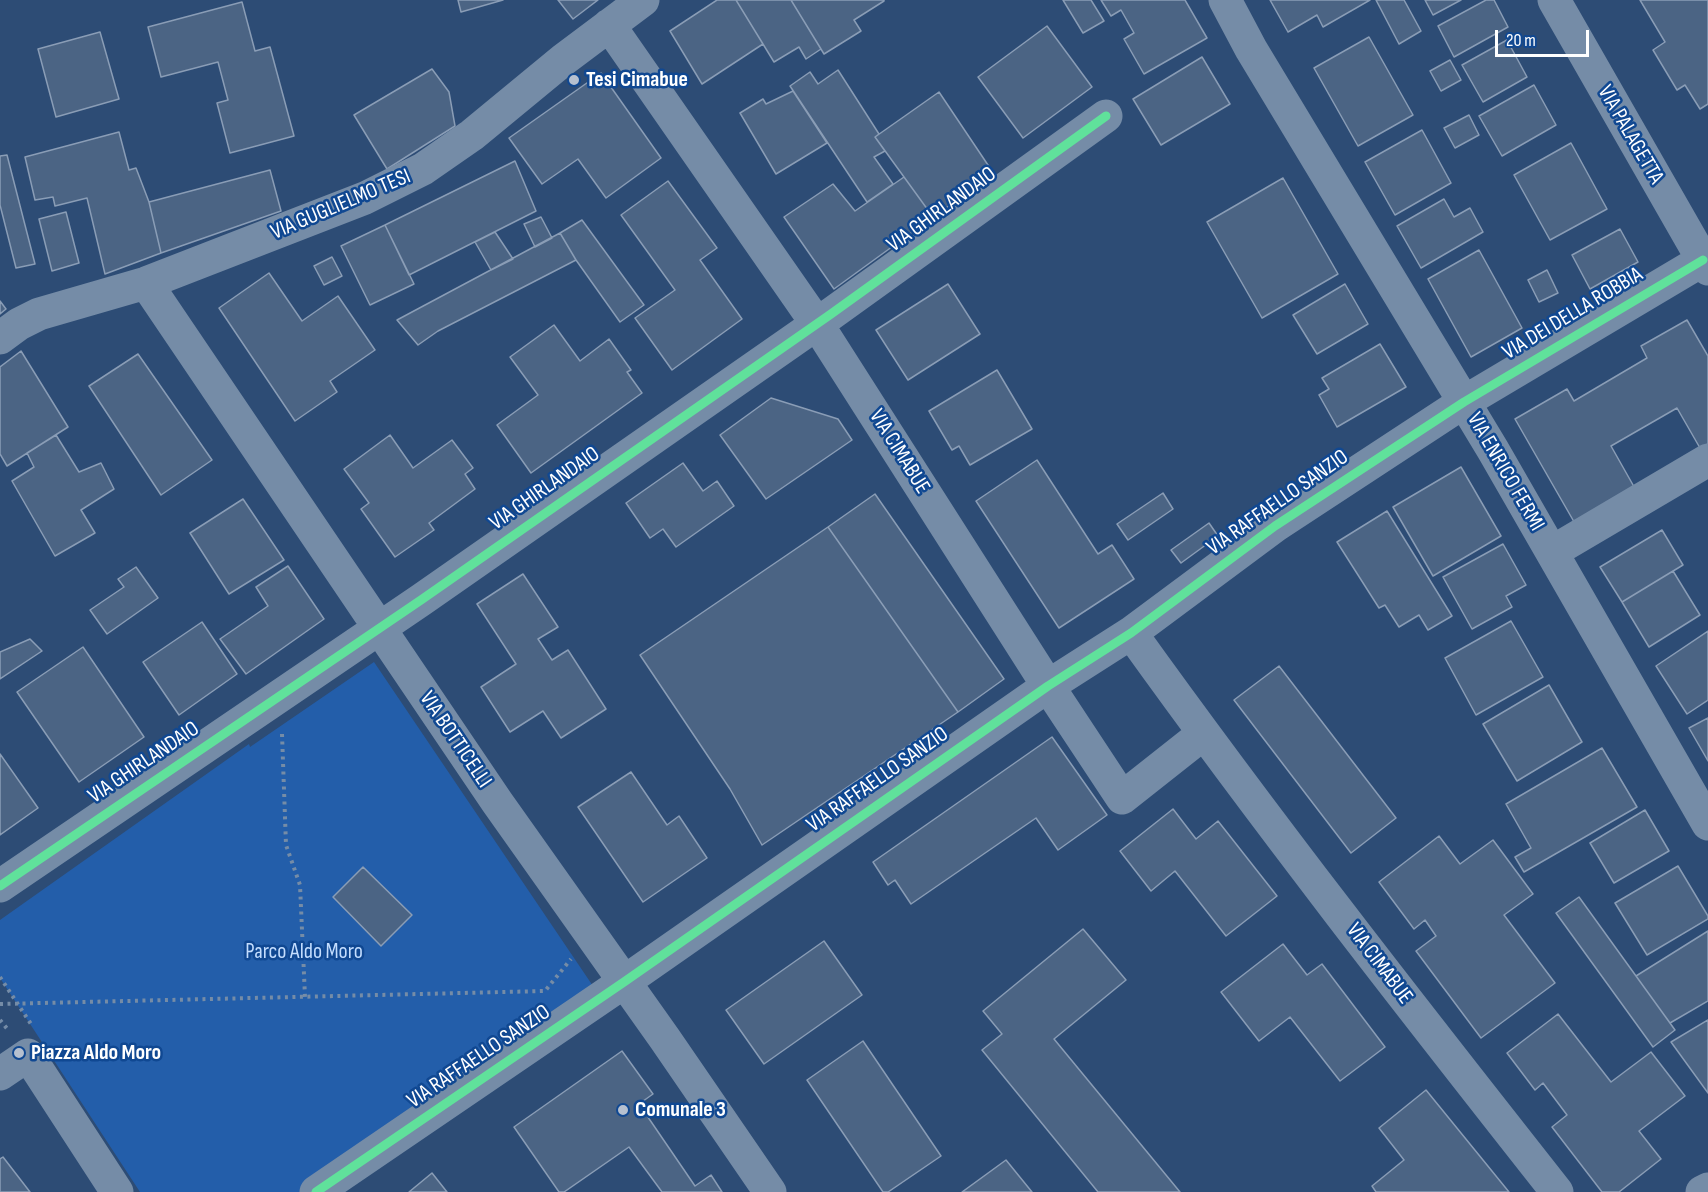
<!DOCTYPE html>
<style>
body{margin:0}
#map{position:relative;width:1708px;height:1192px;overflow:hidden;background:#2d4c75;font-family:"Sofia Sans Condensed",sans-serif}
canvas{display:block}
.scale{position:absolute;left:1495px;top:30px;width:94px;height:27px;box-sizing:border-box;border:3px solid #fff;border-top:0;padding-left:8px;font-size:18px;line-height:21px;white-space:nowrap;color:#fff;-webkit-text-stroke:4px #104892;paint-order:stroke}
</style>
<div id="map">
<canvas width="1708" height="1192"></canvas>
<div class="scale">20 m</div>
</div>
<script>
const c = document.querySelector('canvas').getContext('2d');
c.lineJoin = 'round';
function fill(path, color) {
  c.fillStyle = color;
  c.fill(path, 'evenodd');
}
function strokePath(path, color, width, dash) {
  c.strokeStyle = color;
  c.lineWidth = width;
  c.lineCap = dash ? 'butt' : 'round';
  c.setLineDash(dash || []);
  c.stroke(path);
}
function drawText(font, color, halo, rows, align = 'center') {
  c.font = font + ' "Sofia Sans Condensed",sans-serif';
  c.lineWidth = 5;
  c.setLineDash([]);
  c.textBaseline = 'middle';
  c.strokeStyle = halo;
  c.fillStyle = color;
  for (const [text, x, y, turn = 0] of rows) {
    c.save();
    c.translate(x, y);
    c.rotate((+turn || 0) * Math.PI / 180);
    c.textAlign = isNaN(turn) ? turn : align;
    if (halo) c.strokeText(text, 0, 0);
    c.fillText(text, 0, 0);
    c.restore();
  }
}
fill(new Path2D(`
 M374,662L597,992L304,1192H140L0,978V920L249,744L250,747Z`), '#235eaa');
const building = new Path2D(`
 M458,0H503L461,12Z
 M558,0H598L573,19Z
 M717,0H736L763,44L702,84L670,31Z
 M736,0H791L821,49L806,59L799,47L774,62Z
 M791,0H884V1L854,20L861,31L824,54Z
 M1063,0H1091L1104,21L1083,33Z
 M1101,0H1185L1207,38L1144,74L1124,39L1134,33L1121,10L1111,16Z
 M1270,0H1370L1323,27L1317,15L1288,32Z
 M1376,0H1404L1421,31L1399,44Z
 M1425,0H1461L1433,15Z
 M1486,0H1494L1508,27L1454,57L1438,26Z
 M1640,0H1708V104L1700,109L1685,85L1677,90L1653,50L1665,42Z
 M242,2L255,51L270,47L294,136L230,153L217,103L228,100L218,62L161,77L148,27Z
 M1047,26L1092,87L1023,138L978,77Z
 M100,32L119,99L56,117L38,49Z
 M1369,37L1413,115L1358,146L1314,68Z
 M1507,40L1527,77L1483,102L1462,65Z
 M1202,57L1230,104L1161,145L1133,99Z
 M1450,60L1461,80L1441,91L1430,71Z
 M432,69L449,92L455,126L387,169L354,115Z
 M838,70L879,134L875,137L885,151L874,157L893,184L867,202L790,86L810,72L818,84Z
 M601,73L661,158L606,198L578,159L542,184L509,138Z
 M1534,85L1556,125L1502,156L1479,116Z
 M793,91L827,143L776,174L740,113L763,99L766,104Z
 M939,92L994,174L933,217L875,137Z
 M1469,115L1479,135L1455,148L1444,128Z
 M1422,130L1451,183L1395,215L1365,162Z
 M119,132L129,170L136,168L149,202L161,253L105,274L87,198L55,206L53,197L35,200L25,157Z
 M1571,143L1607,209L1550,240L1514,175Z
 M7,155L35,264L16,268L0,205V156Z
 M515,161L536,211L409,275L385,225Z
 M270,170L281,211L161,253L149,202Z
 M904,177L933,217L834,289L784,217L833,184L855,211Z
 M1283,178L1338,274L1262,318L1207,222Z
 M668,181L717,248L700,260L742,319L672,370L635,318L675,290L621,215Z
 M1444,199L1454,217L1470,208L1483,232L1421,268L1397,226Z
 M66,212L79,263L52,271L39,219Z
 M541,217L552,238L535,247L524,224Z
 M582,220L644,305L620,322L576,260L560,233Z
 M385,225L414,284L370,305L341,246Z
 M1620,229L1638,262L1590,289L1572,255Z
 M495,232L513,259L491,270L475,242Z
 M560,233L576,260L438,331L418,345L397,320Z
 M1479,250L1522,328L1471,357L1428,279Z
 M332,257L342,276L324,285L314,266Z
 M1547,270L1558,293L1539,302L1528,280Z
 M269,273L302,321L338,296L375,350L330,381L337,392L295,421L219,308Z
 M948,284L980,334L908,380L876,330Z
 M1345,284L1368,324L1317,354L1293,315Z
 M0,301L6,309L0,314Z
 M1687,320L1708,356V444L1700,448L1677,408L1611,446L1637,492L1577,527L1515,419L1567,389L1574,401L1647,358L1641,346Z
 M554,325L580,361L609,339L631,370L627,372L642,393L531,473L497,425L538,395L510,357Z
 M1380,344L1406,387L1337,427L1319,395L1329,389L1322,378Z
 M21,351L68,427L7,466L0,454V367Z
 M138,354L212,460L161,495L89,386Z
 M997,370L1032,429L970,465L959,446L952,450L929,411Z
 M771,398L838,419L852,440L766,499L720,435Z
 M56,435L79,472L101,463L114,489L81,510L95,533L55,556L12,481L34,467L27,453Z
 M390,435L413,468L452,440L473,468L465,474L475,489L429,523L434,530L395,557L361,509L369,503L344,469Z
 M1037,460L1098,554L1112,545L1134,579L1059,628L976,501Z
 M683,463L703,491L717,481L734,506L676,547L663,529L650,538L626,503Z
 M1461,467L1501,536L1433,576L1393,507Z
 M1163,493L1173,509L1128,540L1117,524Z
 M875,494L1004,679L958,712L828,527Z
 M243,499L284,560L229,594L190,533Z
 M1387,511L1452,616L1428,630L1419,615L1399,627L1385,605L1379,608L1337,542Z
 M1209,523L1218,536L1181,563L1171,550Z
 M828,527L958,712L762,845L730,789L640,655Z
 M1662,530L1683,565L1622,602L1600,567Z
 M1503,544L1526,585L1506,596L1512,607L1472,629L1443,577Z
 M288,566L324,619L246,674L220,639L268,606L256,587Z
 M136,567L158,598L107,634L90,610L124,587L118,579Z
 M1673,571L1700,615L1649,647L1622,602Z
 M523,574L558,627L538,639L552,660L568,650L606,709L561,738L543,711L510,732L481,687L516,664L477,604Z
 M1511,621L1543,677L1476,715L1445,658Z
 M202,622L237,674L179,715L143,662Z
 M1708,631V700L1687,714L1656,666Z
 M30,639L42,651L0,679V652Z
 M83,647L144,737L79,782L17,692Z
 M1279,666L1396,818L1351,853L1234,700Z
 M1549,685L1582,742L1517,781L1483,724Z
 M1708,718V761L1689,728Z
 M1052,737L1107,815L1058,850L1036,818L911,904L895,880L888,885L873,862Z
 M1602,748L1637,807L1524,872L1515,857L1531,848L1506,804Z
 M0,754L38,808L0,835Z
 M631,772L667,825L679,816L707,858L643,902L578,807Z
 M1173,809L1196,839L1218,821L1277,896L1226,936L1175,871L1151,891L1120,851Z
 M1645,810L1669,851L1614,883L1590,843Z
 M1439,836L1460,864L1493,840L1533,894L1504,915L1555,983L1481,1038L1416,951L1436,936L1425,920L1414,929L1379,882Z
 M1678,866L1708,916V919L1647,955L1615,903Z
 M363,867L412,915L381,946L333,897Z
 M1579,897L1675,1030L1653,1047L1556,913Z
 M1083,929L1126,980L1054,1039L1180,1192H1098L982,1050L1002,1034L983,1011Z
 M1708,931V1001L1670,1023L1636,976Z
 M824,941L862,995L764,1064L726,1010Z
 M1283,944L1307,975L1322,964L1385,1047L1340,1081L1290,1017L1259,1041L1221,992Z
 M1558,1014L1611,1082L1651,1052L1685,1096L1639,1131L1661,1159L1619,1192H1602L1552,1127L1567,1115L1543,1083L1535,1090L1507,1053Z
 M1708,1020V1093L1671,1042Z
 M863,1041L941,1156L888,1192H883L807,1080Z
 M622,1051L653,1094L639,1104L695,1186L711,1175L722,1192H662L629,1147L564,1192H559L514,1127Z
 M1426,1090L1509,1192H1376L1372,1186L1404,1160L1379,1128Z
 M3,1157L30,1192H0V1159Z
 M1006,1160L1032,1192H962Z
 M432,1173L447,1192H409Z`);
fill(building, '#4b6484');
strokePath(building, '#8a9db6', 1.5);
strokePath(new Path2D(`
 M282,734L286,845L300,885L305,997
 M0,977L31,1024
 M0,1004L545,991L571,959
 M0,1020L9,1031`), '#758ca7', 4, [3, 4.5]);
strokePath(new Path2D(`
 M1225,0L1251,49L1493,450L1708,824
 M1554,0L1708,269
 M609,25L817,324L1048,686L1122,798L1203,734
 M146,283L497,802L665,1039L770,1192
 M0,338L19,324L39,314L146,283L365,198L423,169L472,135L563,60L643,0
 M1552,552L1708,460
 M1131,633C1268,824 1412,1008 1557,1192
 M0,886L421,600L831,314L1106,116
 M0,1074L28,1055L117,1192
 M316,1192L624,982L1048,686L1131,633L1275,526L1464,402L1703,260
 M1702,1192L1708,1189`), '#758ca7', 33);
strokePath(new Path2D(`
 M0,886L421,600L831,314L1106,116
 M316,1192L624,982L1048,686L1131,633L1275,526L1464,402L1703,260`), '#60e19b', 9);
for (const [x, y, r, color] of [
 [574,80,6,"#b6c0cf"],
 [19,1053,6,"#b6c0cf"],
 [623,1110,6,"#b6c0cf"]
]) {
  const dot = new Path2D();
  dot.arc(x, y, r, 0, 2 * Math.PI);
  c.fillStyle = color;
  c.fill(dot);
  strokePath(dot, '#104892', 2);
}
drawText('bold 22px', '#fff', '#104892', [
 ["Tesi Cimabue",586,80],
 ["Piazza Aldo Moro",31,1053],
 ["Comunale 3",635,1110]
], 'left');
drawText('22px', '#fff', '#104892', [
 ["VIA PALAGETTA",1630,135,60],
 ["VIA GUGLIELMO TESI",341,205,-23],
 ["VIA GHIRLANDAIO",942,210,-36],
 ["VIA DEI DELLA ROBBIA",1573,314,-31],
 ["VIA CIMABUE",899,452,58],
 ["VIA ENRICO FERMI",1505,472,60],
 ["VIA GHIRLANDAIO",545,489,-35],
 ["VIA RAFFAELLO SANZIO",1278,503,-35],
 ["VIA BOTTICELLI",455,740,56],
 ["VIA GHIRLANDAIO",144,763,-34],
 ["VIA RAFFAELLO SANZIO",878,780,-35],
 ["VIA CIMABUE",1379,964,53],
 ["VIA RAFFAELLO SANZIO",479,1057,-34]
]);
drawText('22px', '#c3ddfe', '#104892', [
 ["Parco Aldo Moro",304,952]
]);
</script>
